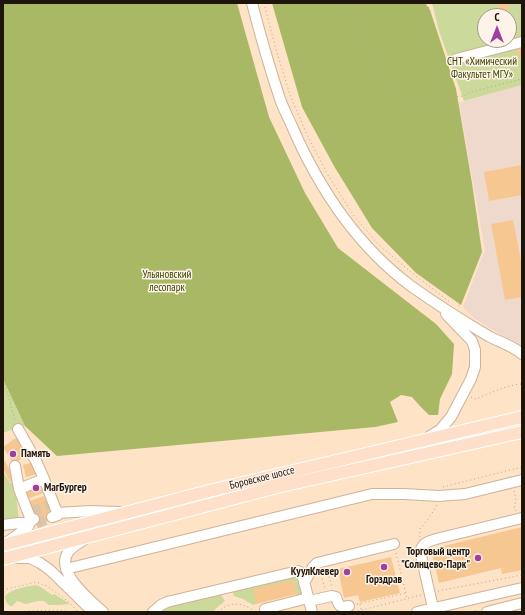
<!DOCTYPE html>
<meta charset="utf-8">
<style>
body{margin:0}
#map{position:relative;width:525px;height:615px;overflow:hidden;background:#fee3c6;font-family:"PT Sans Narrow",sans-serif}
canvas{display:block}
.frame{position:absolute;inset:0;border:4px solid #1d140a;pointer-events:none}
.north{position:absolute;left:477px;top:8px;width:40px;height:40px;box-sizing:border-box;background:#fef3e8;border:1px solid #a49a8f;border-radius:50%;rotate:0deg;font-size:11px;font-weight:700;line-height:16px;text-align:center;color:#1d140a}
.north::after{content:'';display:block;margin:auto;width:14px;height:18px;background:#a23da2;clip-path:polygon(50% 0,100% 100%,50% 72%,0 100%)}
</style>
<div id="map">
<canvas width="525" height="615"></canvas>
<div class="frame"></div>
<div class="north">С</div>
</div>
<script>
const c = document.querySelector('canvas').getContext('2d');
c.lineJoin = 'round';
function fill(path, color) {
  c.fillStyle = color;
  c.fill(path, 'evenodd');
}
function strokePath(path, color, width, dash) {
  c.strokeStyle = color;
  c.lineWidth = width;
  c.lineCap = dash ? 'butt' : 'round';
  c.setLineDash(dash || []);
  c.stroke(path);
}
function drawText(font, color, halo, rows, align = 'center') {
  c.font = font + ' "PT Sans Narrow",sans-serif';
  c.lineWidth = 3;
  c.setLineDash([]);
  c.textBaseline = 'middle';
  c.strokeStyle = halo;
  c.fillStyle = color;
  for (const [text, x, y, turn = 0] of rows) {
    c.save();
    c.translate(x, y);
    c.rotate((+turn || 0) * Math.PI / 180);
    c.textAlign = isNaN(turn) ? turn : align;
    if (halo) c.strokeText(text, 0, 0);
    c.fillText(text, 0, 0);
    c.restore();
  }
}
fill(new Path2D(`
 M522,85V348L474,318L463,307L485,250L459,103Z`), '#efd9cd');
fill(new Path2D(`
 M432,3H522V85L464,101L439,31ZM485,16H509V40H485Z
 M3,379L25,426L14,429L3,433Z
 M3,471L10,483L14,482L20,526L3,530Z
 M296,575L302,596L298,598L294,581L256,604L253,605L243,599L234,596L232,590Z
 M37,585L42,588L52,595L54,594L67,602L70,604L57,605H49L44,601H38L26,604L17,601L12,606H10L6,602L5,597C9,589 28,586 37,585Z
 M219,592L225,601L220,605L212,612H156L161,607Z`), '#cbd99a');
fill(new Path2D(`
 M3,3H237L269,117L305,193L338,248L436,324L454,344L452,374L440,399L438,415H429L420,406L412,397L401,395L390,402L398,422L375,427L57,456L25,426L3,379Z
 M272,3H425L430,10L456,89L472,183L482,252L461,305L416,273L372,228L334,166L302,107Z`), '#a8b865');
fill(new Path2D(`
 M497,3L508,4L510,9L499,11Z
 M485,27V37L481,38L479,28Z
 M522,46V55L519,57L515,48Z
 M522,165V195L489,201L484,172Z
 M513,220L522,266V297L505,300L491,224Z
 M17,437L28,454L14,464L3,447Z
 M3,458L15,479L10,482L3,468Z
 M34,462L37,474L26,477L23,465Z
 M39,483L43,493L25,500L21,490Z
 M44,496L53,519L37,526L27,502Z
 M522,527V570L502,574L501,568L439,583L431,549Z
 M391,557L400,593L360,602L358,595L344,598L338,569Z
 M294,580L297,594L256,604L253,589Z`), '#f6c791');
strokePath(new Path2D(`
 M31,512L48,505
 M36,524L52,517`), '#dcc4aa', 10, [10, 5]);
const minor = new Path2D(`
 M252,3C260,34 269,66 279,96C282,106 287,115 291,124C318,187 356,245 411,286C436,304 463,321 490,337C500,342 513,346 522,354
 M456,59L522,42
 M18,429L36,461L44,479
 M430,436L440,430L451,417L471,379L475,367V350L472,341L446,314
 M15,466L19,489
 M57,513L91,511L119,512
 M31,520L19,489L44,479L58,515L52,517
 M3,525L19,523H29
 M86,538C81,542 73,546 69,551C53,571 91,601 103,612
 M6,543L28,527C29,523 30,521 34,519
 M18,558H30L40,563L50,570L91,610L96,612
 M66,569L372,494H404L439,496L465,494L522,480
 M304,583L313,567L317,563L394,544
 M309,601L332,596L336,597C339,605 338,608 349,606
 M433,608L420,551C424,542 427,542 436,539L522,518
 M265,609L308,598
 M153,612L161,605L167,602L298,571L300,572L302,574L312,612
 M417,612L522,588
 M487,612L522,603`);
const major = new Path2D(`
 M3,545L209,491L522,417
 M3,559L277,487L522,432`);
strokePath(minor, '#cdb397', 12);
strokePath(major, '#fff', 14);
strokePath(new Path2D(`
 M264,3L275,46L290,95L308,137L328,175L354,216L379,245L412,273L450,302
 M349,3L387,83L397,98L409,103L450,97L464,96L471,92L522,79
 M428,3L431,38L444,89L450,97L466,156L479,251L458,308
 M3,376L15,421
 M471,397L476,399C491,393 506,385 522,384
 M443,487L522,467
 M514,491L516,500L514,508L516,511
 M420,537V529L429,518L436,507L437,504
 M396,553L407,598
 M327,569L332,587
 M320,571L325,589
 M321,572L328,571
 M3,590L36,582L47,586L69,602L78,612
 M438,591L522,575
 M357,604L406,593
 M360,604L361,610
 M25,612L29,611L59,610L71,612
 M218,612C229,601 244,602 255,612
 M354,612L421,595
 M471,612L478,610`), '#b9a38c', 1, [1, 3]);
strokePath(minor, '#fff', 10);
strokePath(major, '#fedfca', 12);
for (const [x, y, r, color] of [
 [13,454,4,"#a23da2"],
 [36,488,4,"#a23da2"],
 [478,558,4,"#a23da2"],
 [384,567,4,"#a23da2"],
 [347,572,4,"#a23da2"]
]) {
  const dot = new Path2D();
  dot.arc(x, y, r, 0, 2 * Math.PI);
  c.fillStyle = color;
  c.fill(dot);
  strokePath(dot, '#fef3e8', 1.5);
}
drawText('11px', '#394200', '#fef3e8', [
 ["СНТ «Химический",482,62],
 ["Факультет МГУ»",482,75],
 ["Ульяновский",167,275],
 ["лесопарк",167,288]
]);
drawText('bold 11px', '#1d140a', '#fef3e8', [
 ["Память",21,454],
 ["МагБургер",44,488],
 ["Торговый центр",470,552,"right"],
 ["\"Солнцево-Парк\"",470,565,"right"],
 ["КуулКлевер",339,572,"right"],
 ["Горздрав",384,580,"center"]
], 'left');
drawText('11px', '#1d140a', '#fef3e8', [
 ["Боровское шоссе",262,478,-14]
]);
</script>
